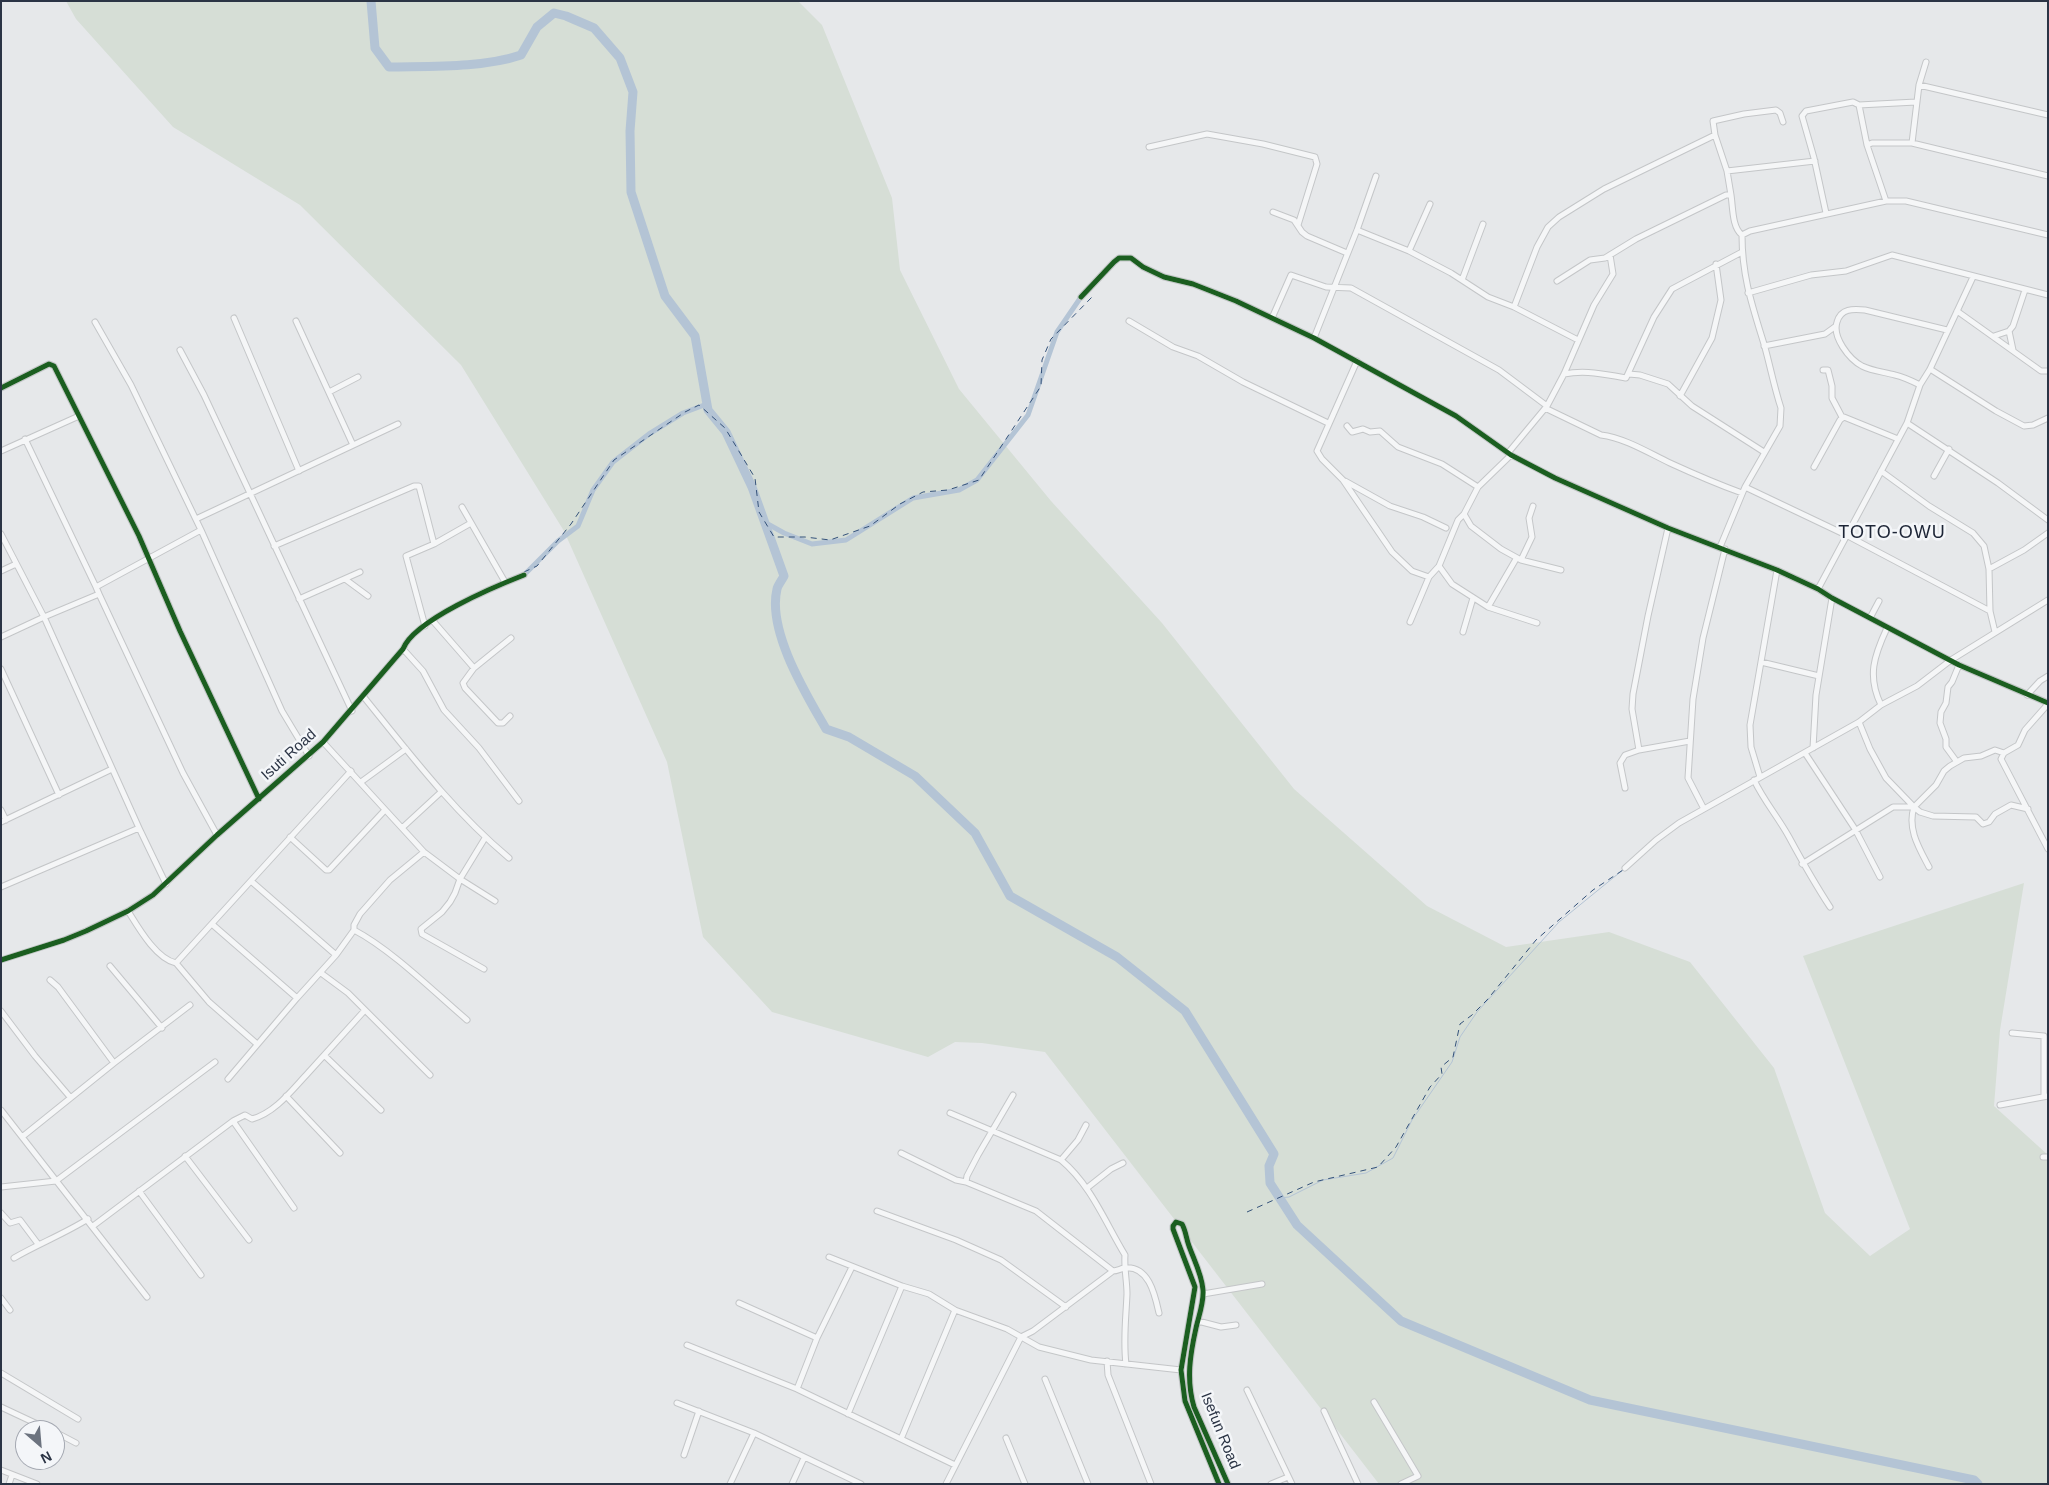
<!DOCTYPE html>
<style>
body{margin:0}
#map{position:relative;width:2049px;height:1485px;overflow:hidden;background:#e6e8ea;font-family:Arial,sans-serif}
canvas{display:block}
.frame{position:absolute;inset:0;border:2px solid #2b3445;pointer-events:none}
.north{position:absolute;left:15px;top:1420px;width:50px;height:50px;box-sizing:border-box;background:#f4f6f9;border:1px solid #a4a8b1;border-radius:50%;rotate:153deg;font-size:14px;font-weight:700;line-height:20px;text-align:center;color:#2b3445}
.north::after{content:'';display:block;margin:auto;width:18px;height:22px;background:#6c737f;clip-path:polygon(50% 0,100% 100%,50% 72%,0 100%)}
</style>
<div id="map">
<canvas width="2049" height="1485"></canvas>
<div class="frame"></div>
<div class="north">N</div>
</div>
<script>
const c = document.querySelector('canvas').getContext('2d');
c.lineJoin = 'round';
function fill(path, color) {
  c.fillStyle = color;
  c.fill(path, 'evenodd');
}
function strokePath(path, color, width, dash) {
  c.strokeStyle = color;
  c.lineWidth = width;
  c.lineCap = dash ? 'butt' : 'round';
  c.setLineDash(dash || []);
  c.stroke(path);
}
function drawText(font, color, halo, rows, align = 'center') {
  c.font = font + ' Arial,sans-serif';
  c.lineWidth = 5;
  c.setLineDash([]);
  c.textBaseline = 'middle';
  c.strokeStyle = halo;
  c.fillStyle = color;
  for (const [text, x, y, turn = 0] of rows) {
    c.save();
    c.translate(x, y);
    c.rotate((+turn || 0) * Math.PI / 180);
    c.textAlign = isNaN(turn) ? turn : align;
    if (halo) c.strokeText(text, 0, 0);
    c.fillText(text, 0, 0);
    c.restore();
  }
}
fill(new Path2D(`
 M66,1H798L822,25L892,198L900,270L959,389L1051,501L1162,623L1294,789L1427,906L1506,947L1609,932L1690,962L1774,1068L1825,1213L1870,1256L1910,1229L1803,956L2024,883L2000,1030L1994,1106L2048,1155V1484H1379L1045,1052L982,1043L955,1042L928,1057L772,1012L703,937L667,762L564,531L461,365L300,205L173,127L76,19Z`), '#d6ded6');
strokePath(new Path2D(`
 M1279,1198L1289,1197L1323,1180L1366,1173L1393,1158L1412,1120L1452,1062L1460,1037L1477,1012L1559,922L1624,869`), '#b4c4d5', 1);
strokePath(new Path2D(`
 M766,523L784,533L812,544L846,540L913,498L959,490L977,480L1028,415L1057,332L1081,297
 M524,575L558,541L578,526L593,490L613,462L649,434L683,413L707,404`), '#b4c4d5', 5);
strokePath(new Path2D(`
 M371,1L375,48L389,67C429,66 483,68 521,55L537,27L554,13L566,16L594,28L620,58L633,92L630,131L631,192L665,296L695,336L708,410L726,432L752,487L784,576C782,580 778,585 777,589C767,631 806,694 826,729L849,737L915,776L975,833L1010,896L1117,957L1185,1011L1274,1154L1269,1166L1270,1183L1297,1225L1401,1321L1590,1400L1974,1480L1978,1484`), '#b4c4d5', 9);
strokePath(new Path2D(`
 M524,572L537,566L571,524L614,460L685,412L699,405L725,428L755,478L759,512L774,537H805L830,540L870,526L900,504L923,492L948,490L979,480L1041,386L1042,360L1051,339L1092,297
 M1247,1212L1314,1182L1378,1167L1396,1147L1430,1087L1442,1074L1441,1067L1453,1057L1460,1024L1472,1015L1487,1000L1536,940L1593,890L1623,870`), '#34527a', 1, [6, 5]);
const minor = new Path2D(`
 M1919,85L1926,62
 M1859,105L1867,145
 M1783,122L1780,113L1776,110L1744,114L1713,121L1715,135L1727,171L1815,161
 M1912,143L1919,85L2048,115
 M1149,147L1207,134L1263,144L1315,157L1317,164L1298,225
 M1886,201L1867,145L1872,143H1912L2048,176
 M1273,212L1294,220L1302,232L1307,236L1347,253
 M1826,213L1814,158L1802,116L1806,111L1853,102L1859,105L1916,102
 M1357,230L1409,251L1430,204
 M1742,235L1750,231L1886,201H1906L2048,235
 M1409,251L1451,273L1488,297L1514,307L1578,340
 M1462,280L1483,224
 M1557,281L1590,260L1605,258L1636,239L1726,195H1731L1727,171
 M1748,293L1811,275L1846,271L1892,255L2048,295
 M1081,297L1114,262L1119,258H1131L1143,267L1164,277L1193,284L1236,301L1314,338L1456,416L1511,455L1555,478L1668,528L1777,570L1818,589L1832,598L1959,665L2048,703
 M1514,307L1537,247L1548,227L1559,217L1604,189L1715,135
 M1957,311L2041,371H2048
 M234,318L299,471
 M1272,318L1291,275L1326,287L1351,288L1499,370L1547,406
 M296,321L353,445
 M1129,321L1173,347L1198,356L1243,382L1328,423
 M95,322L131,385L201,530L282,711L309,756
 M2009,331L2013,350
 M1994,336L2009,331L2013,326L2025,290
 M1314,338L1357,230L1376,176
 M1764,346L1825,334L1836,326
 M180,350L204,395L352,711
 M1357,361L1317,451L1322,459L1343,480L1392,552L1412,571L1429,577L1410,622
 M1930,369L1996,411L2024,426L2033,425L2048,418
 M1823,370H1828L1832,386V398L1842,417
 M1564,374C1585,370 1605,374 1626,378L1654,317L1672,289L1742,252
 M1629,374L1640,375L1668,384L1692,406L1764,452
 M1920,385L1930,369L1973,277
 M1,388L49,364L54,366L139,536L180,631L259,799
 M329,392L358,377
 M1680,396L1712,338L1721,300L1716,264
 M1545,408L1601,435C1625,438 1649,453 1670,463C1694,474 1717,484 1742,493
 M1907,423L1998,483L2048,520
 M1347,426L1352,432L1363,429L1370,432L1380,431L1398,447L1442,464L1478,487
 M25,439L96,587
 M1,451L79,416
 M1508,453L1547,406L1564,374L1594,305L1613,274L1610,255
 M1814,467L1840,420L1844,417L1898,439
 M1881,471L1929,506L1973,533L1984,546L1989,569L1990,611L1995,632
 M1934,476L1949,449
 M1345,481L1390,506L1423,517L1446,528
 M1745,487L1846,535L1990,611
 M462,507L505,582
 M1464,514L1471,526L1501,549L1521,560L1532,537L1529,518L1533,506
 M196,519L398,424
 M1668,528L1648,616L1633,694L1632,709L1639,750L1690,741
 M1,534L44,617L139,828L166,884
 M274,546L414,486H419L434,544
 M1720,547L1745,487L1780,426L1781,408C1774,387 1770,365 1764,344C1752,305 1742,276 1742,235C1732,227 1733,208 1731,195
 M1521,560L1561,570
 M1439,566L1452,584L1488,607L1516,559
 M1989,569L2024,550L2048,533
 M1,571L16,564
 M1429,577L1439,566L1458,520L1464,514L1478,487L1511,455
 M345,579L368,596
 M1818,589L1907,423L1920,385C1912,381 1904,377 1895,375C1884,372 1872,371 1862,366C1849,359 1832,337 1837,322C1841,308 1853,309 1865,310L1947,330
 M99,594L183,773L217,835
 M299,599L360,572
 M1488,607L1537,623
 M1870,618L1879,601
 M433,621L474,668
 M425,626L406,556L434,544L471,523
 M1463,632L1473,598
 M1,637L44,617L99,594L96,587L201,530
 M403,649L423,671L444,710L479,748L519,801
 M1761,662L1819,676
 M1,669L59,795
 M2027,695L2040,681L2048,676
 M363,696C409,753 453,811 509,858
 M2048,704L2025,730L2018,745L2004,753L2001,759L2048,849
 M1881,705C1867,676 1874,656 1887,628
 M510,716L503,723H498L465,688L463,683L474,668L511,638
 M1859,722L1870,749L1886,778L1914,807C1907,829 1919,848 1929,867
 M323,742L424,852L460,879L495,901
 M1813,748L1816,695L1832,598
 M1805,753L1855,829L1880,877
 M1957,762L1946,747V739L1940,723L1941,712L1946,703L1948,687L1952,682L1959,665
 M1760,777L1751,747L1750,725L1777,570
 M1754,780C1764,801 1778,817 1789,837C1802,861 1815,884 1830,907
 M361,782L406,749
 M1625,788L1620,763L1625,755L1639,750
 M1914,807L1936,785L1944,771L1950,766L1964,758L1981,756L1995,750L2004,753
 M1704,809L1688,778L1693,699L1703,638L1725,549
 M1,810L6,820
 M1,822L112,769
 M402,828L441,792
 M290,837L326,870H329L385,810
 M1802,864L1893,807H1914L1920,812L1933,816L1976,817L1983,824L1989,822L1995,814L2011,805L2028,809
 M1625,868L1656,840L1679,823L1859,722L1881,705L1917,686L1951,660L2048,600
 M251,881L336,955
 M1,887L139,828
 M128,911C138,927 156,959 176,963L209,1002L257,1044
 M213,925L297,998
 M354,930C392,950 434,992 467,1020
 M1,960L64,940L86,931L128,911L153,895L217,835L323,742L403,649C414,620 496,586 524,575
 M176,963L351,771
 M110,966L162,1028
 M484,969L422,934L421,929L442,912L450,902L455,893L460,879L485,838
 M321,973L348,993L430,1075
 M50,980L58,987L114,1063
 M1,1011L35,1056L70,1097
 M2012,1033L2044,1036V1096
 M325,1056L381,1110
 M228,1079L297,998L336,955L354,930V925L360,914L390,880L424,852
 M286,1096L340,1153
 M2000,1105L2048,1096
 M1,1110L147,1297
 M950,1113L1061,1160C1091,1185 1105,1222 1125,1255C1124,1269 1127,1281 1127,1294C1126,1318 1123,1340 1126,1364
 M233,1121L294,1208
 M22,1137L114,1063L190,1005
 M901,1153L956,1180L966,1182L1036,1211L1113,1271C1117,1271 1120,1269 1124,1268C1149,1265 1155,1295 1159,1313
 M185,1156L249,1240
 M2043,1157H2048
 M1061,1160L1078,1140L1086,1125
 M966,1182L967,1176L978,1155L1013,1095
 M1,1187L56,1181L215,1062
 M1087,1188L1111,1169L1123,1163
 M139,1191L201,1275
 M877,1211L956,1240L1001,1260L1066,1307
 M1,1213L10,1223L20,1220L38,1244
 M93,1226L233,1121L245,1115L252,1119C275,1113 292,1090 308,1073C327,1052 346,1031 365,1010
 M829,1257L902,1286L929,1294L955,1310L1007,1329L1039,1347L1091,1360L1181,1370
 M14,1258C38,1244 64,1234 88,1219
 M1203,1294L1262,1284
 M1,1298L10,1310
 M739,1303L817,1338
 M1198,1321L1221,1327L1236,1325
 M687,1345L797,1389L955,1465
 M1107,1361L1108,1375L1151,1484
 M1,1373L78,1419
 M1045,1379L1088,1484
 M797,1389L817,1338L852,1267
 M1247,1390L1292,1484
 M1374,1402L1418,1476L1401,1484
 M677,1403L754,1433L861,1484
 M1,1407L50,1430
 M1324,1411L1358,1484
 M848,1414L902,1286
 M55,1432L76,1443
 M1006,1438L1025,1484
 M901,1439L955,1310
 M684,1455L699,1411
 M1,1470L37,1484
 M9,1484L12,1475
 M730,1484L754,1433
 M792,1484L804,1458
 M946,1484L1021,1337L1033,1331L1113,1271
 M1219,1484L1185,1401L1181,1370L1195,1287L1173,1229V1226L1176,1222L1182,1224C1186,1231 1186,1238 1189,1246C1194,1260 1202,1275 1203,1290C1204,1302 1199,1315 1196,1328C1190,1355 1186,1380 1194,1407L1228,1484
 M1271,1484L1288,1477`);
strokePath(minor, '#c4c6c8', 7);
strokePath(minor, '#f5f6f7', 5);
strokePath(new Path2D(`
 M1081,297L1114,262L1119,258H1131L1143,267L1164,277L1193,284L1236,301L1314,338L1456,416L1511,455L1555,478L1668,528L1777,570L1818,589L1832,598L1959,665L2048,703
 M1,388L49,364L54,366L139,536L180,631L259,799
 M1,960L64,940L86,931L128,911L153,895L217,835L323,742L403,649C414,620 496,586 524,575
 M1219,1484L1185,1401L1181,1370L1195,1287L1173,1229V1226L1176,1222L1182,1224C1186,1231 1186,1238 1189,1246C1194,1260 1202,1275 1203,1290C1204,1302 1199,1315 1196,1328C1190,1355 1186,1380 1194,1407L1228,1484`), '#1b5e20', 5);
drawText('15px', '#2b3445', '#f4f6f9', [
 ["Isuti Road",289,755,-42],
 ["Isefun Road",1220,1431,68]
]);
c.letterSpacing = '1px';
drawText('18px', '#1d2536', '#f4f6f9', [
 ["TOTO-OWU",1892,533]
]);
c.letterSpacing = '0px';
</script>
